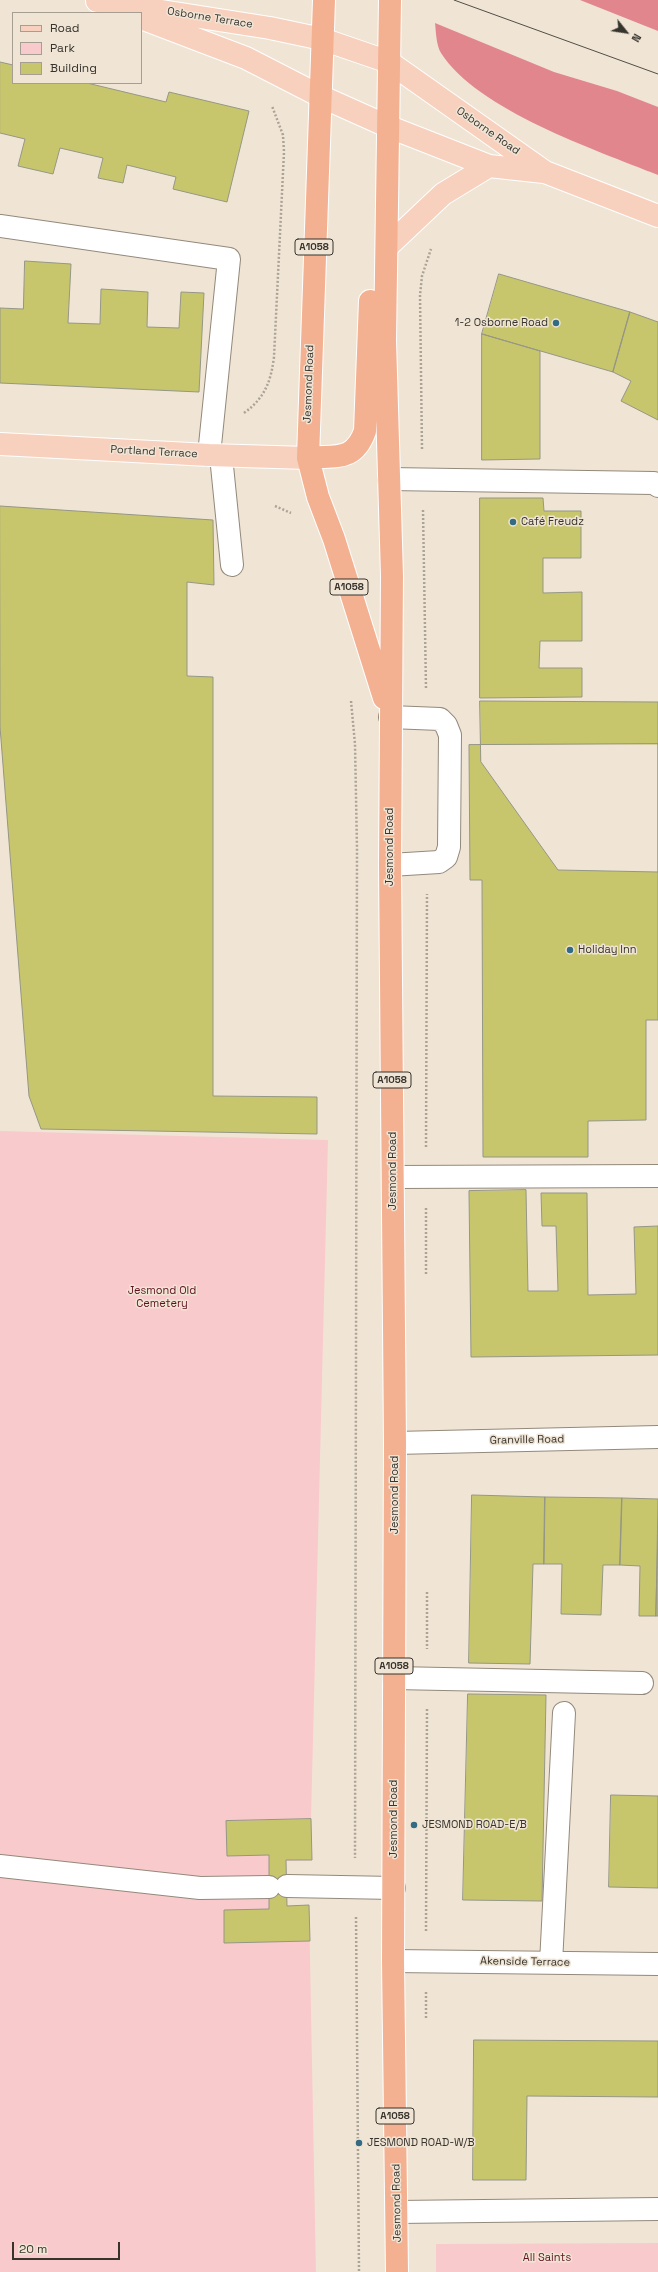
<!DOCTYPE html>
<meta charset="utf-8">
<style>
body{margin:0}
#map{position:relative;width:658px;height:2272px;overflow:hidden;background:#f0e5d5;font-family:"Space Grotesk",sans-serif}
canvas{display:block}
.legend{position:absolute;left:12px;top:12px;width:130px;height:72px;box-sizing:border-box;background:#f0e5d5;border:1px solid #a69e92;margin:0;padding:5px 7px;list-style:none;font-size:12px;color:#37332d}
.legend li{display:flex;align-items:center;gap:8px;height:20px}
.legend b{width:20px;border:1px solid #a69e92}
.north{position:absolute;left:606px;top:12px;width:40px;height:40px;-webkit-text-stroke:3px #f0e5d5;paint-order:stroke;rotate:120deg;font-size:11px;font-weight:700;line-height:16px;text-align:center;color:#37332d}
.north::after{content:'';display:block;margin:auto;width:14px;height:18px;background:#37332d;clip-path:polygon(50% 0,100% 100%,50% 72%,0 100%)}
.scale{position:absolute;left:12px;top:2242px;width:108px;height:18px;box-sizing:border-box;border:2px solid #37332d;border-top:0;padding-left:5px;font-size:12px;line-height:14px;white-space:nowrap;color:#37332d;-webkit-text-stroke:3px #f0e5d5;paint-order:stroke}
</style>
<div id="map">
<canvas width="658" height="2272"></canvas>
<ul class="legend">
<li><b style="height:5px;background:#f8d0be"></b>Road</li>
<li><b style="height:11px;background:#f9cacc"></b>Park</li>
<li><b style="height:11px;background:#c8c66d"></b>Building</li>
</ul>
<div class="north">N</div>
<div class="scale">20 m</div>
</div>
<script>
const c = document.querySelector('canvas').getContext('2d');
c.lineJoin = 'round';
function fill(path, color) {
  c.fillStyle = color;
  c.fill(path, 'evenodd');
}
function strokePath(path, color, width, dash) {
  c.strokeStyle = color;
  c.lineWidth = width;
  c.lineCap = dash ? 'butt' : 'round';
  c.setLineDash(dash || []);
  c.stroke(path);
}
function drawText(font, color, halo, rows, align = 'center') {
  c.font = font + ' "Space Grotesk",sans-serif';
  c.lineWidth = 3;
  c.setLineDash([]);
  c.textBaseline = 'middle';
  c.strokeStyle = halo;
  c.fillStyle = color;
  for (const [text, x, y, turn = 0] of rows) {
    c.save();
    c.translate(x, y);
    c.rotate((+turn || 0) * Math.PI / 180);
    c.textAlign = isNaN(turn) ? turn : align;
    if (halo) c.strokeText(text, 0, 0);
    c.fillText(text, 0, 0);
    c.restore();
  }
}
fill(new Path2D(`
 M0,1131L328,1140L311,1819L312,1860L286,1861L287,1906L309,1905L316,2272H0Z
 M658,2243V2272H436V2244Z`), '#f9cacc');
fill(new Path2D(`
 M580,0H658V31Z
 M435,23L554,72L617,91L658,107V175C596,150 477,110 441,53C436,45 436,31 435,23Z`), '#e2868e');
const building = new Path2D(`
 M0,62L13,65V83H87L166,102L169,92L249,111L227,202L173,189L176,177L127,165L123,183L98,178L103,158L60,148L53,174L18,166L25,139L0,133Z
 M25,261L71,264L68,323L100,324L101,289L148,292L147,327L179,328L181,292L204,293L199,392L0,383V308L23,309Z
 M499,274L630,312L613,372L482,334Z
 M630,312L658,322V420L621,401L631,381L613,372Z
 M482,334L540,351V459L482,460Z
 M480,498H543L544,511H581V558H543V593L582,592V641H540L539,668H582V697L480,698Z
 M0,506L213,520L214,585L187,582V676L213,677V1096L317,1097V1134L41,1129L29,1096L0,727Z
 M480,701L658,702V872L558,870L481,762Z
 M658,744V1020H646V1120L588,1121V1157H483L482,880H470L469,745Z
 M526,1190L528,1291H558L556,1226H542L541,1193H587L588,1295L636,1294L634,1227L658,1226V1355L471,1357L469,1191Z
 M472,1495L545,1497L544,1564H533L530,1664L469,1663Z
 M545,1497L622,1498L620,1565H603L601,1615L561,1614L562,1564H544Z
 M622,1498L658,1499L656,1616H639L640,1566L620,1565Z
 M658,1535V1616H656Z
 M468,1694L546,1695L542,1901L463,1900Z
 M611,1795L658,1796V1888L609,1887Z
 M311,1819L312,1860H286L287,1906L309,1905L310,1941L224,1943V1910L269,1909V1855L227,1856L226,1821Z
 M474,2040L658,2041V2097L527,2096L526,2180H473Z`);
fill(building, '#c8c66d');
strokePath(building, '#959685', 1);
const minor = new Path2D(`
 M0,226L229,259L209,455
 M221,456L232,565
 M389,479L654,483L658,486
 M390,717L440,719L446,725L450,735L449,847L446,857L439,862L390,865
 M393,1177L658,1176
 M395,1443L658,1437
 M394,1678L642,1683
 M0,1866L200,1888L269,1887
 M287,1886L394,1888
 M393,1961L658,1964
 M551,1963L564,1713
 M397,2212L658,2209`);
const major = new Path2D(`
 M97,1L270,28L322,39L389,62L545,172L658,216
 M141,18L246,58L320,96L387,126L489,166L544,172
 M387,247L443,194L489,166
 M0,444L209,455L308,458`);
const highway = new Path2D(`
 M324,0L308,458L318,497L334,539L384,698
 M390,0L385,340L392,576L390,865L395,1443L393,1961L397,2272
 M308,458C336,455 354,462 365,431L370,301`);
strokePath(minor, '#93897b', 24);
strokePath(major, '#fff', 24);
strokePath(highway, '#fff', 24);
strokePath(new Path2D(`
 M244,413C265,398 271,381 274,357L284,152L283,135L272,106
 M422,449L420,295L422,276L431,249
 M275,506L291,513
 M423,510L426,689
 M351,701L355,744L357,849L355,1858
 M426,1147L427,894
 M426,1208V1275
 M427,1592V1649
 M356,1917L359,2272
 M426,1931L427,1708
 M426,1992V2019`), '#aca397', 2.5, [2, 2]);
strokePath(minor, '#fff', 22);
strokePath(major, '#f8d0be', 22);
strokePath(highway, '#f4b192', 22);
strokePath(new Path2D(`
 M454,0L658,74`), '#524d46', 1);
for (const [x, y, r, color] of [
 [556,323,4,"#336a84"],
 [513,522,4,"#336a84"],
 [570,950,4,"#336a84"],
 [414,1825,4,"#336a84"],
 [359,2143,4,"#336a84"]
]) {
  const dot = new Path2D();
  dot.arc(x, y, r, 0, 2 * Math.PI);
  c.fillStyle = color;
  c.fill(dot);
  strokePath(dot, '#f0e5d5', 1.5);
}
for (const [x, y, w] of [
 [314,247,38],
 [349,587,38],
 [392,1080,38],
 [394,1666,38],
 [395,2116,38]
]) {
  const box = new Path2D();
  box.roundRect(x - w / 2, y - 8, w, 16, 3);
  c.fillStyle = '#f0e5d5';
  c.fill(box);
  strokePath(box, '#37332d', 1);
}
drawText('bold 10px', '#37332d', null, [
 ["A1058",314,247],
 ["A1058",349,587],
 ["A1058",392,1080],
 ["A1058",394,1666],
 ["A1058",395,2116]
]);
drawText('11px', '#37332d', '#f0e5d5', [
 ["Osborne Terrace",210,18,9],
 ["Osborne Road",488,131,35],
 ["Jesmond Road",309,384,-88],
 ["Portland Terrace",154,452,3],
 ["Jesmond Road",390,847,-90],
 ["Jesmond Road",393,1171,-90],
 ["Granville Road",527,1440,-1],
 ["Jesmond Road",395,1495,-90],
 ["Jesmond Road",394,1819,-90],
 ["Akenside Terrace",525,1962,1],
 ["Jesmond Road",397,2203,-91]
]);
drawText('11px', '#37332d', '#f0e5d5', [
 ["1-2 Osborne Road",548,323,"right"],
 ["Café Freudz",521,522],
 ["Holiday Inn",578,950],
 ["JESMOND ROAD-E/B",422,1825],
 ["JESMOND ROAD-W/B",367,2143]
], 'left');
drawText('11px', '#621021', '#f0e5d5', [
 ["Jesmond Old",162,1291],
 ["Cemetery",162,1304],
 ["All Saints",547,2258]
]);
</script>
